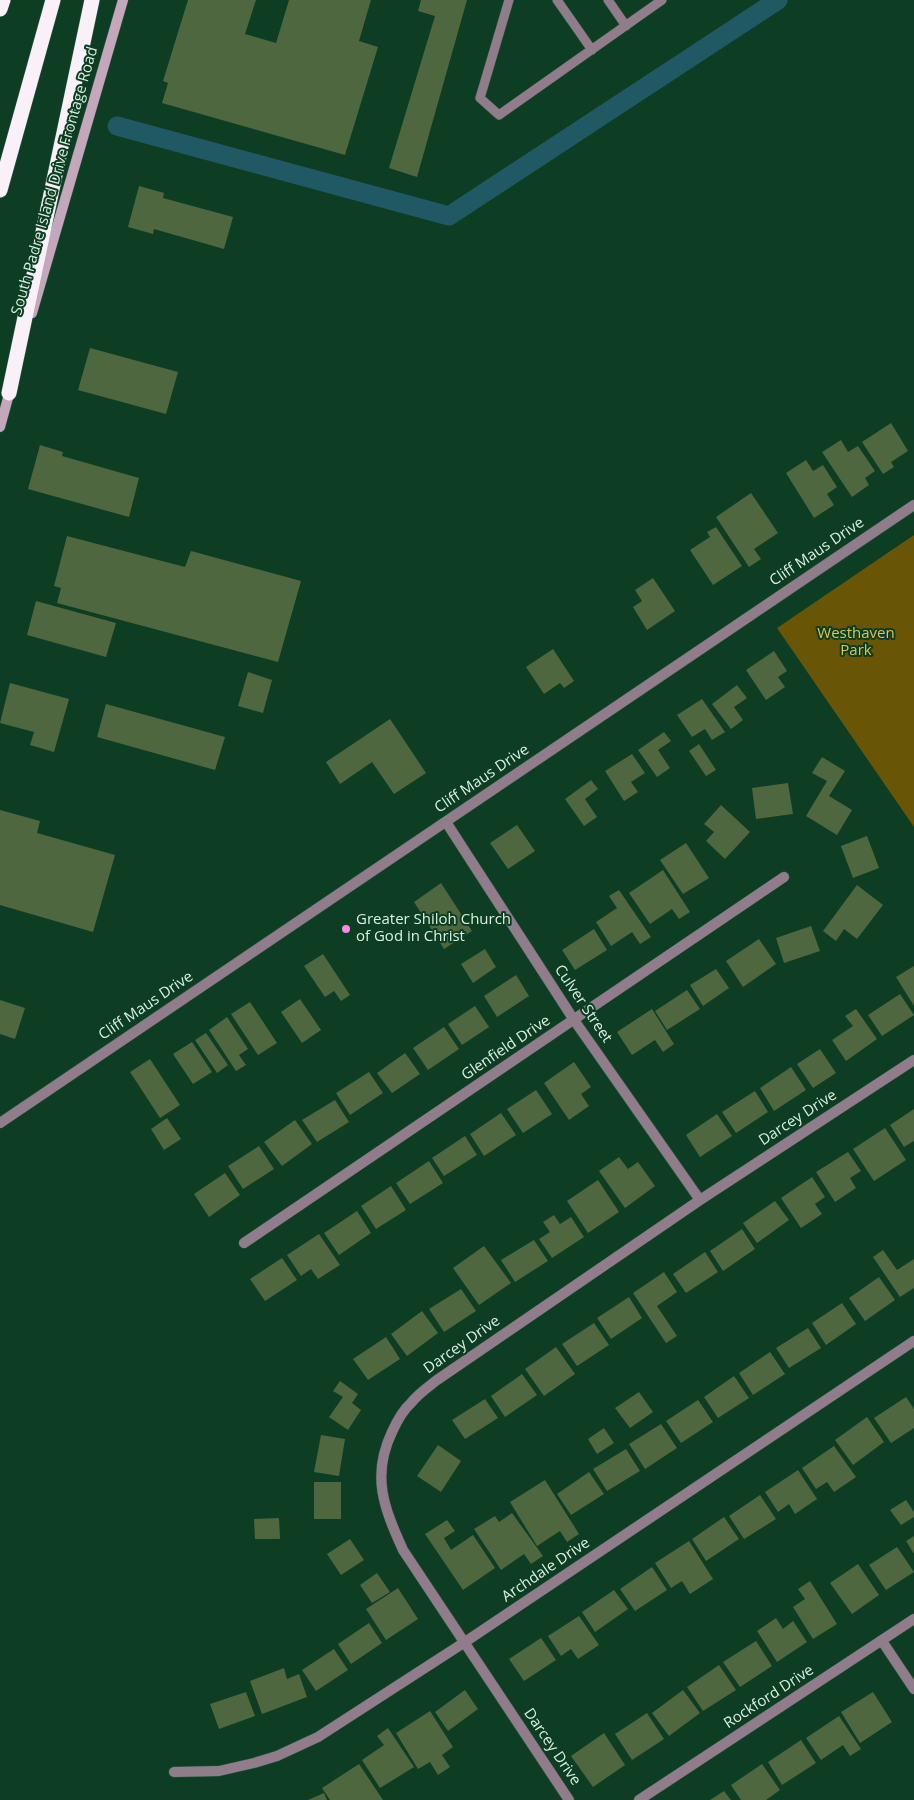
<!DOCTYPE html>
<style>
body{margin:0}
canvas{display:block;background:#0d3d22}
</style>
<canvas width="914" height="1800"></canvas>
<script>
const c = document.querySelector('canvas').getContext('2d');
c.lineJoin = 'round';
function fill(path, color) {
  c.fillStyle = color;
  c.fill(path, 'evenodd');
}
function strokePath(path, color, width, dash) {
  c.strokeStyle = color;
  c.lineWidth = width;
  c.lineCap = dash ? 'butt' : 'round';
  c.setLineDash(dash || []);
  c.stroke(path);
}
function drawText(font, color, halo, rows, align = 'center') {
  c.font = font + ' "Open Sans",sans-serif';
  c.lineWidth = 4;
  c.setLineDash([]);
  c.textBaseline = 'middle';
  c.strokeStyle = halo;
  c.fillStyle = color;
  for (const [text, x, y, turn = 0] of rows) {
    c.save();
    c.translate(x, y);
    c.rotate((+turn || 0) * Math.PI / 180);
    c.textAlign = isNaN(turn) ? turn : align;
    if (halo) c.strokeText(text, 0, 0);
    c.fillText(text, 0, 0);
    c.restore();
  }
}
fill(new Path2D(`
 M914,535V827L777,628Z`), '#685505');
strokePath(new Path2D(`
 M117,126L449,216L778,0`), '#205864', 19);
fill(new Path2D(`
 M188,0H256L245,34L276,43L289,0H371L359,41L378,47L345,155L162,103L168,83L163,81Z
 M421,0H467L417,177L389,168L435,16L418,11Z
 M139,186L164,193L163,198L233,217L224,249L154,229L153,234L128,227Z
 M90,348L178,372L166,414L78,390Z
 M891,423L908,451L891,462L894,467L883,474L862,442Z
 M841,440L848,452L858,446L875,471L865,478L869,485L852,497L822,452Z
 M40,445L63,452L62,456L139,478L129,517L28,489Z
 M806,460L813,471L823,465L837,487L827,494L834,505L814,518L786,473Z
 M751,493L778,533L754,549L761,559L749,567L716,517Z
 M716,527L742,566L713,585L690,550L710,537L707,532Z
 M67,536L185,567L191,551L301,581L278,662L57,603L61,588L54,586Z
 M653,578L675,611L647,630L633,607L642,601L635,590Z
 M36,601L116,623L106,657L27,635Z
 M553,649L574,681L564,688L560,683L544,694L526,667Z
 M774,651L787,671L778,677L785,687L766,700L746,670Z
 M248,672L272,680L263,713L238,706Z
 M10,683L69,699L54,752L30,745L34,732L0,723Z
 M737,685L747,698L734,707L743,720L731,729L712,704Z
 M702,699L725,732L712,740L705,729L692,737L677,715Z
 M106,704L225,737L215,770L97,737Z
 M390,719L426,773L394,794L372,762L340,784L326,762Z
 M664,732L671,741L658,750L670,768L657,777L638,750Z
 M699,744L716,770L706,776L689,751Z
 M632,754L645,773L631,782L638,792L624,801L605,771Z
 M822,757L845,771L829,796L852,810L837,835L806,816L827,781L812,773Z
 M591,780L598,789L585,799L597,817L584,826L565,799Z
 M788,783L793,814L756,819L752,788Z
 M721,805L750,832L725,859L706,841L714,832L704,824Z
 M0,810L40,821L37,833L115,855L93,932L0,905Z
 M517,825L535,851L508,869L490,843Z
 M867,836L879,868L853,878L841,846Z
 M686,843L709,878L683,894L660,860Z
 M663,870L690,912L679,919L672,909L650,924L629,893Z
 M441,883L472,931L444,949L414,902Z
 M857,885L883,905L857,939L844,929L836,941L823,931Z
 M619,890L651,937L640,944L632,932L611,946L596,922L617,908L609,896Z
 M811,926L820,951L784,963L776,938Z
 M594,929L607,950L575,970L562,950Z
 M759,939L776,964L743,987L726,961Z
 M485,949L496,967L473,983L461,964Z
 M323,954L350,995L341,1001L334,991L325,997L304,966Z
 M914,966V1006L896,977Z
 M716,969L729,988L703,1006L690,985Z
 M516,975L529,996L497,1017L484,996Z
 M687,990L700,1009L667,1030L655,1011Z
 M900,994L914,1015L882,1036L868,1015Z
 M300,999L321,1030L302,1043L281,1012Z
 M0,1000L25,1008L15,1039L0,1034Z
 M250,1002L277,1043L258,1055L231,1014Z
 M475,1006L489,1027L462,1045L448,1024Z
 M652,1009L674,1044L663,1052L655,1040L632,1055L617,1032Z
 M856,1009L877,1039L846,1061L832,1040L853,1026L845,1016Z
 M227,1017L248,1049L239,1055L246,1065L236,1071L209,1030Z
 M444,1027L459,1049L428,1070L413,1048Z
 M206,1033L228,1065L217,1073L195,1040Z
 M192,1042L212,1072L193,1084L173,1054Z
 M820,1049L836,1073L813,1088L797,1064Z
 M405,1053L420,1074L392,1093L377,1073Z
 M150,1059L180,1105L160,1118L130,1072Z
 M574,1062L591,1087L581,1094L589,1106L569,1120L544,1083Z
 M791,1067L806,1090L774,1111L760,1088Z
 M369,1072L383,1093L350,1115L336,1093Z
 M536,1090L552,1114L523,1133L507,1109Z
 M755,1091L768,1112L736,1133L722,1112Z
 M335,1100L349,1122L317,1142L302,1120Z
 M914,1109V1141L904,1147L890,1125Z
 M501,1113L516,1135L484,1156L470,1134Z
 M717,1114L732,1136L700,1157L686,1135Z
 M167,1118L181,1139L164,1150L151,1129Z
 M295,1120L312,1144L282,1166L264,1142Z
 M885,1128L906,1160L874,1181L853,1149Z
 M465,1136L477,1155L444,1176L432,1158Z
 M259,1146L274,1169L243,1189L228,1166Z
 M848,1152L861,1171L850,1178L856,1188L835,1202L816,1172Z
 M619,1157L628,1169L638,1162L655,1186L625,1208L599,1171Z
 M429,1161L443,1183L410,1204L396,1183Z
 M225,1173L240,1195L209,1217L194,1194Z
 M812,1177L825,1197L815,1204L822,1214L801,1228L781,1198Z
 M598,1180L619,1212L588,1233L567,1201Z
 M391,1186L406,1210L376,1229L361,1206Z
 M775,1201L789,1220L757,1243L743,1223Z
 M357,1211L371,1233L339,1255L324,1233Z
 M554,1215L560,1224L571,1217L584,1237L552,1258L539,1239L550,1232L543,1222Z
 M742,1229L755,1249L723,1271L710,1251Z
 M319,1234L340,1265L318,1279L311,1269L301,1276L287,1255Z
 M534,1240L548,1261L515,1282L501,1260Z
 M484,1246L511,1283L479,1305L453,1268Z
 M883,1250L897,1270L914,1259V1288L900,1297L873,1257Z
 M705,1252L718,1272L686,1293L673,1274Z
 M282,1258L297,1280L265,1301L250,1279Z
 M664,1272L677,1292L657,1306L677,1336L666,1343L633,1293Z
 M879,1277L895,1300L865,1321L849,1298Z
 M461,1289L476,1311L444,1332L429,1309Z
 M629,1297L642,1318L611,1339L597,1318Z
 M842,1303L856,1324L826,1345L812,1323Z
 M422,1311L438,1333L407,1356L391,1334Z
 M594,1323L609,1345L577,1366L562,1344Z
 M808,1328L821,1348L789,1368L776,1348Z
 M386,1337L400,1359L368,1380L353,1359Z
 M556,1347L575,1374L544,1396L525,1369Z
 M770,1352L785,1374L753,1395L739,1373Z
 M522,1374L537,1395L505,1417L491,1396Z
 M734,1376L749,1398L718,1418L704,1397Z
 M340,1381L358,1394L352,1403L361,1410L348,1430L329,1417L343,1397L333,1391Z
 M639,1392L653,1412L630,1428L615,1408Z
 M906,1397L914,1409V1428L891,1443L874,1418Z
 M485,1399L498,1418L465,1439L452,1420Z
 M698,1400L713,1422L681,1443L666,1421Z
 M867,1417L884,1442L853,1465L835,1440Z
 M661,1424L677,1448L645,1469L629,1444Z
 M604,1428L614,1443L597,1454L588,1439Z
 M321,1435L345,1439L339,1476L314,1472Z
 M438,1445L461,1461L441,1492L417,1476Z
 M834,1446L856,1477L834,1492L827,1482L816,1489L802,1468Z
 M626,1449L640,1471L607,1491L593,1469Z
 M798,1470L817,1499L795,1514L789,1504L778,1512L765,1492Z
 M589,1472L604,1494L571,1515L557,1494Z
 M545,1480L579,1534L567,1542L560,1531L537,1546L510,1502Z
 M314,1482H341V1519H314Z
 M760,1495L776,1519L744,1539L729,1516Z
 M906,1500L914,1512V1517L901,1525L890,1510Z
 M512,1513L543,1556L531,1564L524,1554L501,1570L474,1529L495,1516L499,1522Z
 M724,1517L739,1539L706,1561L692,1539Z
 M279,1518L280,1539H255L254,1519Z
 M447,1520L455,1531L444,1538L451,1550L473,1535L495,1568L463,1590L425,1534Z
 M914,1536V1554L906,1541Z
 M350,1539L364,1560L341,1575L327,1554Z
 M689,1541L713,1579L690,1594L682,1581L671,1588L655,1563Z
 M897,1547L914,1572L886,1590L869,1565Z
 M858,1564L879,1595L852,1614L830,1583Z
 M652,1567L667,1590L635,1611L620,1589Z
 M377,1573L390,1592L372,1603L360,1585Z
 M810,1581L837,1624L813,1639L793,1607L805,1599L798,1589Z
 M398,1588L418,1619L386,1640L366,1609Z
 M614,1590L628,1609L595,1632L582,1612Z
 M579,1616L599,1645L578,1659L571,1649L561,1656L548,1636Z
 M776,1618L783,1629L793,1621L807,1642L777,1662L757,1631Z
 M369,1623L382,1643L351,1664L338,1644Z
 M541,1638L556,1660L524,1681L509,1659Z
 M756,1641L772,1666L740,1687L723,1662Z
 M334,1649L348,1670L316,1691L302,1670Z
 M719,1665L736,1690L703,1711L687,1687Z
 M284,1668L287,1679L299,1674L307,1697L262,1714L250,1681Z
 M465,1690L478,1709L448,1731L435,1712Z
 M683,1690L700,1713L669,1736L652,1713Z
 M246,1692L255,1716L219,1729L210,1704Z
 M873,1692L892,1722L860,1743L841,1712Z
 M430,1711L453,1747L442,1755L450,1767L438,1775L430,1762L418,1769L396,1733Z
 M647,1713L664,1739L632,1760L615,1734Z
 M839,1716L861,1749L850,1756L843,1745L821,1760L806,1738Z
 M388,1728L414,1767L380,1788L362,1760L384,1745L377,1736Z
 M604,1733L625,1765L593,1787L571,1756Z
 M801,1740L816,1763L782,1785L768,1762Z
 M359,1764L383,1800H330L322,1788Z
 M762,1764L780,1790L766,1800H741L731,1785Z
 M724,1791L731,1800H710Z
 M324,1793L327,1800H308Z`), '#4e673e');
const service = new Path2D(`
 M509,0L480,98L499,115L662,0
 M557,0L592,50
 M608,0L626,26`);
const minor = new Path2D(`
 M446,822L574,1020L700,1200
 M244,1243L784,877
 M882,1641L914,1689
 M174,1772L219,1771L254,1763L277,1756L318,1737L465,1642L914,1341
 M569,1800L403,1550C384,1508 371,1476 392,1432C397,1421 402,1411 411,1403C418,1394 428,1387 437,1380L700,1200L914,1060
 M639,1800L914,1619`);
const tertiary = new Path2D(`
 M0,1123L914,505`);
const secondary = new Path2D(`
 M32,313L123,0
 M0,427L11,387`);
const motorway = new Path2D(`
 M0,9L3,0
 M0,190L53,0
 M9,393L92,0`);
strokePath(service, '#2d5a40', 10);
strokePath(minor, '#2d5a40', 11);
strokePath(tertiary, '#2d5a40', 11);
strokePath(secondary, '#2d5a40', 11);
strokePath(motorway, '#2d5a40', 16);
strokePath(service, '#907c8b', 9);
strokePath(minor, '#907c8b', 10);
strokePath(tertiary, '#907c8b', 10);
strokePath(secondary, '#c4a6bd', 10);
strokePath(motorway, '#faf0f7', 15);
for (const [x, y, r, color] of [
 [346,929,5,"#fb87e6"]
]) {
  const dot = new Path2D();
  dot.arc(x, y, r, 0, 2 * Math.PI);
  c.fillStyle = color;
  c.fill(dot);
  strokePath(dot, '#0d3d22', 2);
}
drawText('15px', '#d8f0df', '#0d3d22', [
 ["South Padre Island Drive Frontage Road",55,181,-74],
 ["Cliff Maus Drive",817,552,-34],
 ["Cliff Maus Drive",482,779,-34],
 ["Culver Street",583,1004,56],
 ["Cliff Maus Drive",146,1006,-34],
 ["Glenfield Drive",506,1048,-34],
 ["Darcey Drive",798,1118,-33],
 ["Darcey Drive",462,1345,-35],
 ["Archdale Drive",546,1570,-34],
 ["Rockford Drive",769,1697,-33],
 ["Darcey Drive",552,1747,56]
]);
drawText('15px', '#e0c255', '#0d3d22', [
 ["Westhaven",856,634],
 ["Park",856,651]
]);
drawText('15px', '#d8f0df', '#0d3d22', [
 ["Greater Shiloh Church",356,920],
 ["of God in Christ",356,937]
], 'left');
</script>
